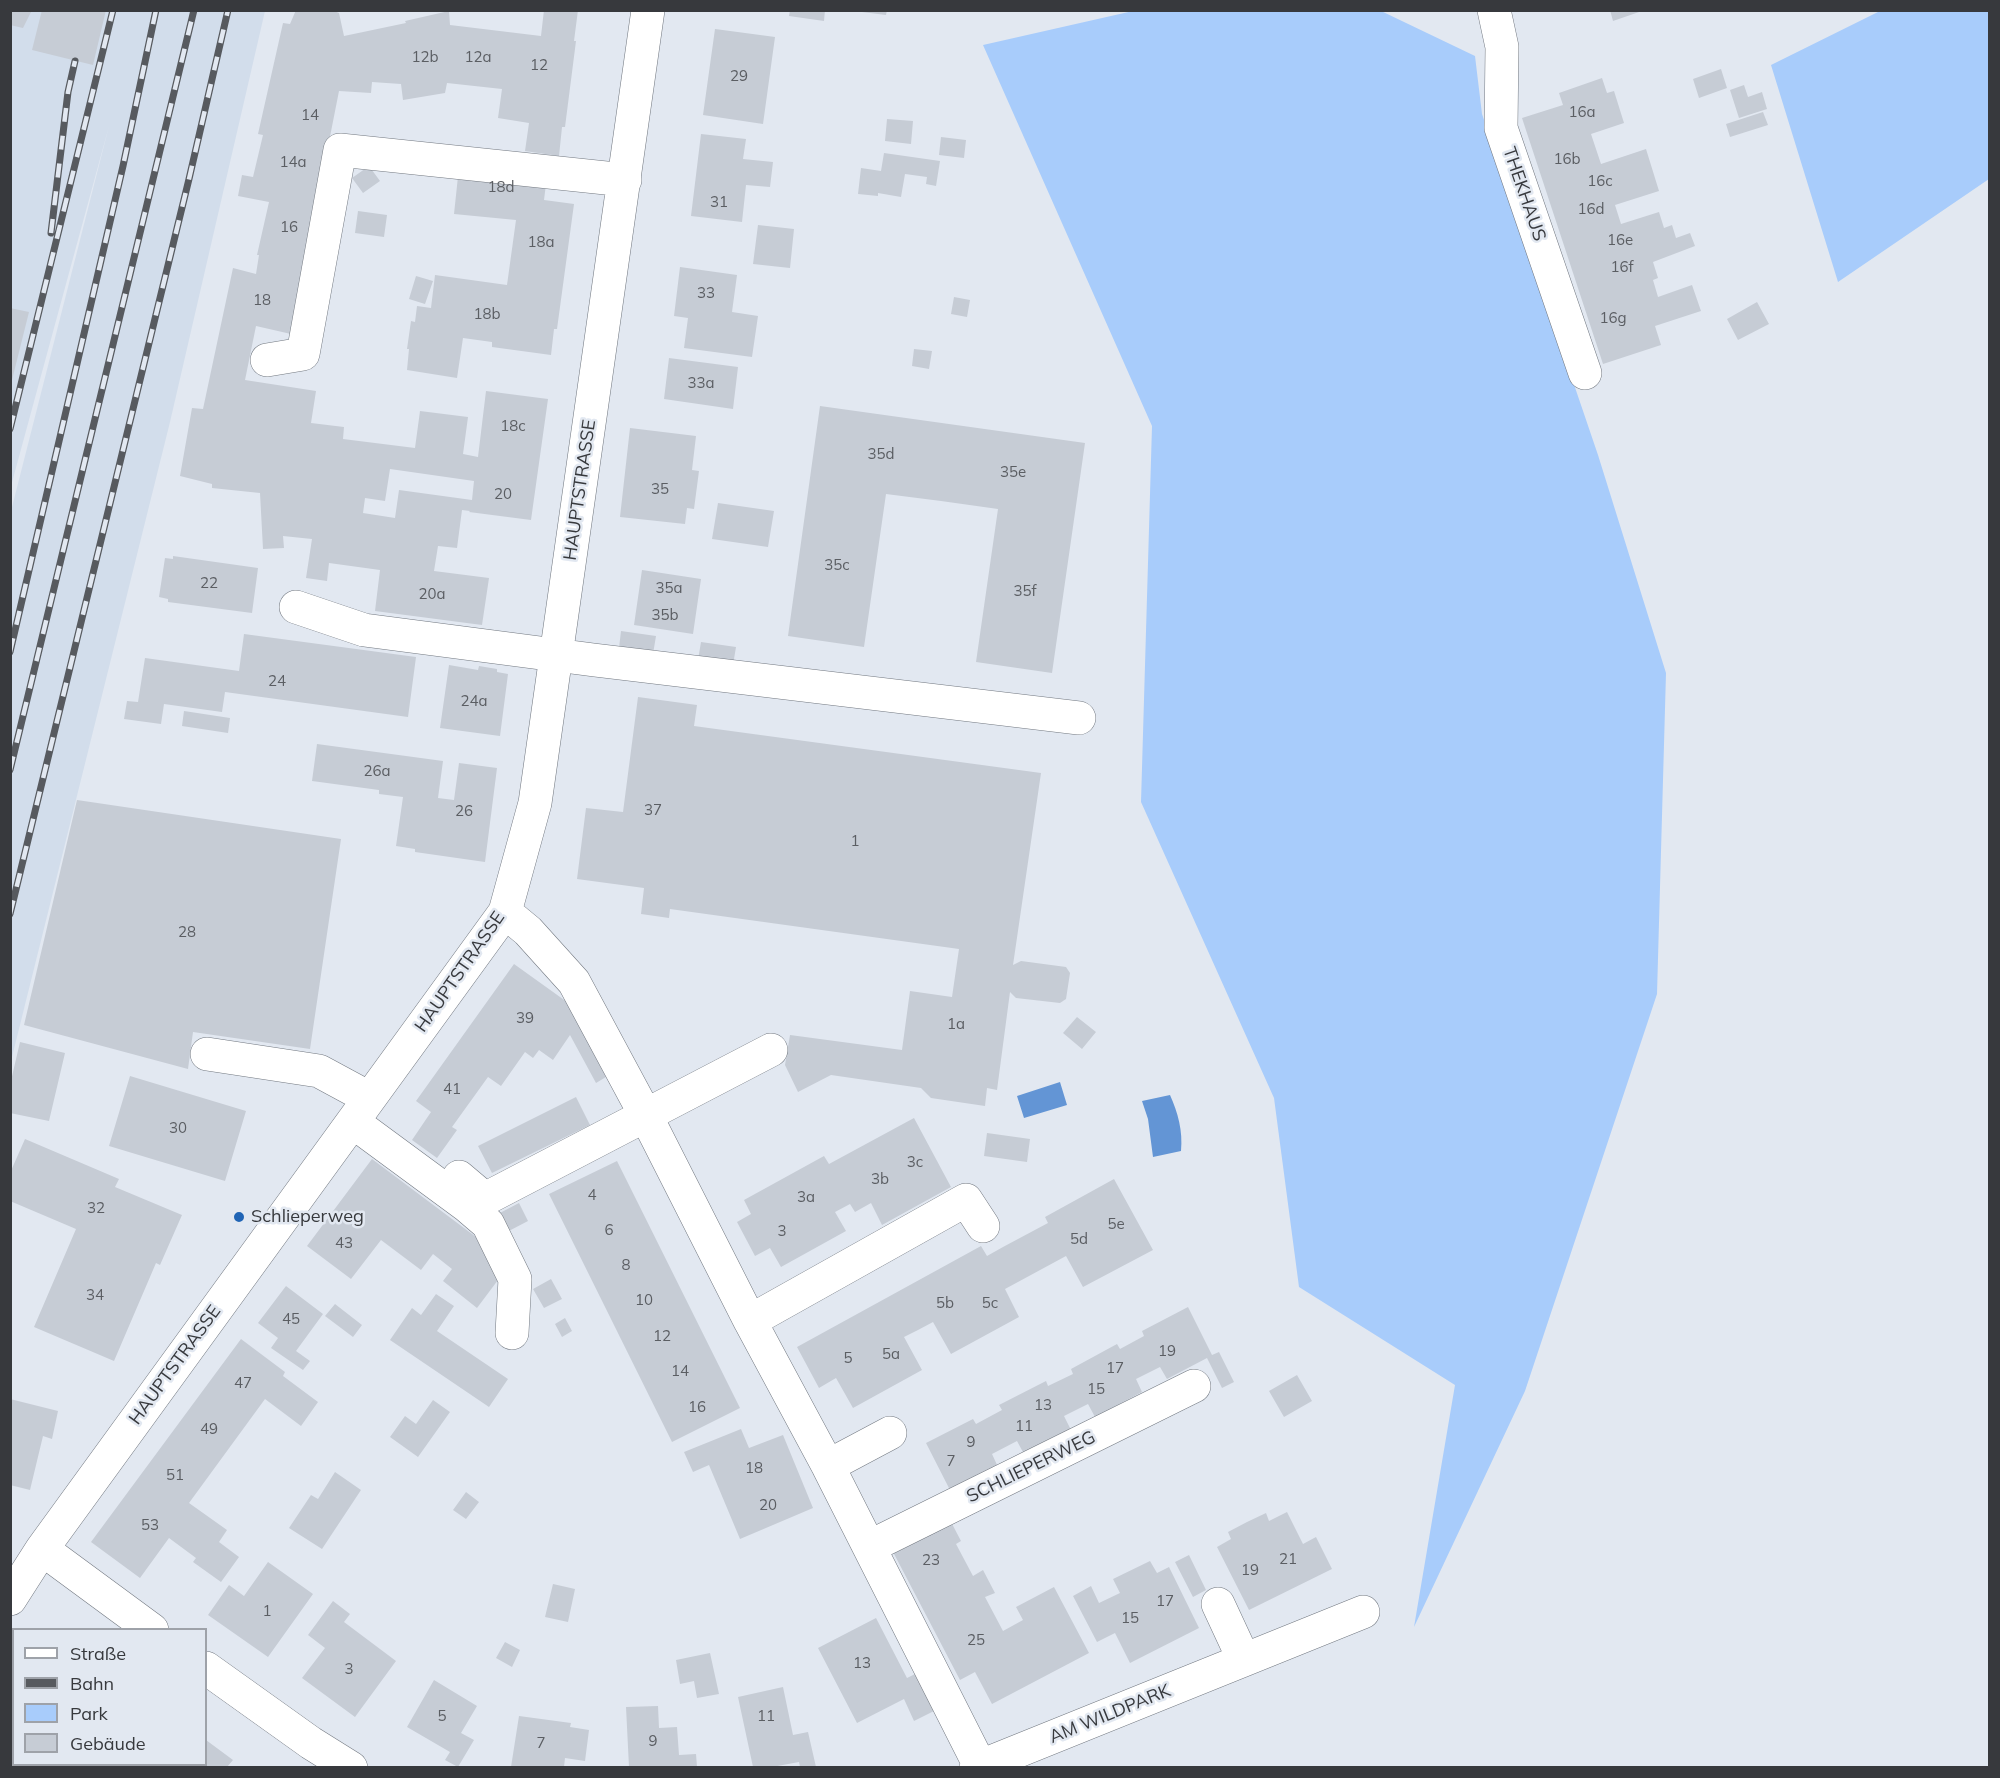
<!DOCTYPE html>
<meta charset="utf-8">
<style>
body{margin:0}
#map{position:relative;width:2000px;height:1778px;overflow:hidden;background:#e2e8f1;font-family:Mulish,sans-serif}
canvas{display:block}
.frame{position:absolute;inset:0;border:12px solid #37393d;pointer-events:none}
.legend{position:absolute;left:12px;top:1628px;width:195px;height:138px;box-sizing:border-box;background:#e2e8f1;border:2px solid #9ea2a9;margin:0;padding:8px 10px;list-style:none;font-size:18px;color:#37393d}
.legend li{display:flex;align-items:center;gap:12px;height:30px}
.legend b{width:30px;border:2px solid #9ea2a9}
</style>
<div id="map">
<canvas width="2000" height="1778"></canvas>
<div class="frame"></div>
<ul class="legend">
<li><b style="height:8px;background:#fff"></b>Straße</li>
<li><b style="height:8px;background:#575a5f"></b>Bahn</li>
<li><b style="height:16px;background:#a8ccfb"></b>Park</li>
<li><b style="height:16px;background:#c6ccd5"></b>Gebäude</li>
</ul>
</div>
<script>
const c = document.querySelector('canvas').getContext('2d');
c.lineJoin = 'round';
function fill(path, color) {
  c.fillStyle = color;
  c.fill(path, 'evenodd');
}
function strokePath(path, color, width, dash) {
  c.strokeStyle = color;
  c.lineWidth = width;
  c.lineCap = dash ? 'butt' : 'round';
  c.setLineDash(dash || []);
  c.stroke(path);
}
function drawText(font, color, halo, rows, align = 'center') {
  c.font = font + ' Mulish,sans-serif';
  c.lineWidth = 5;
  c.setLineDash([]);
  c.textBaseline = 'middle';
  c.strokeStyle = halo;
  c.fillStyle = color;
  for (const [text, x, y, turn = 0] of rows) {
    c.save();
    c.translate(x, y);
    c.rotate((+turn || 0) * Math.PI / 180);
    c.textAlign = isNaN(turn) ? turn : align;
    if (halo) c.strokeText(text, 0, 0);
    c.fillText(text, 0, 0);
    c.restore();
  }
}
fill(new Path2D(`
 M11,11H265L170,422L11,1061V511L109,126L11,486Z`), '#d2ddeb');
fill(new Path2D(`
 M1379,10L1475,56L1482,114L1598,455L1666,673L1657,994L1525,1391L1414,1627L1455,1385L1299,1287L1274,1098L1141,802L1152,426L983,45L1133,11Z
 M1882,10L1989,11V179L1838,282L1771,65Z`), '#a8ccfb');
fill(new Path2D(`
 M1060,1082L1067,1105L1024,1118L1017,1096Z
 M1170,1095C1178,1113 1183,1131 1181,1151L1153,1157L1148,1119L1142,1101Z`), '#6395d5');
fill(new Path2D(`
 M10,10H32L23,28L10,25Z
 M42,10H106L93,65L32,50Z
 M296,10H332L339,13L344,36L406,23L405,21L449,11L450,25L541,36L544,10H578L574,41H576L565,127H562L559,156L525,151L529,123L498,118L502,89L447,83L445,93L403,100L401,84L372,82L371,93L339,91L291,334L256,326L245,380L316,391L311,423L344,427L343,439L415,448L420,411L468,417L463,454L478,457L486,391L548,399L531,520L469,512L470,511L462,510L457,548L438,546L434,571L489,578L482,625L375,611L380,570L329,563L327,581L306,578L312,539L283,536L284,548L263,549L260,493L212,488V484L180,476L192,408L203,409L233,268L256,274L259,255H257L269,202L238,196L242,175L253,177L263,135L258,134L283,23L290,24ZM390,469L474,481L472,500L399,490L395,518L363,513L365,498L385,501Z
 M790,10H825L824,21L789,16Z
 M863,10H887L886,15L862,12Z
 M1610,10H1642V11L1613,21Z
 M715,29L775,37L763,124L703,115Z
 M1721,69L1727,88L1699,98L1693,79Z
 M1602,78L1607,93L1614,91L1624,123L1591,134L1601,164L1646,149L1659,191L1615,205L1621,224L1659,212L1664,228L1672,225L1676,238L1690,233L1695,246L1653,262L1658,278L1653,280L1658,297L1692,285L1701,311L1655,326L1661,345L1603,364L1522,118L1563,105L1559,93Z
 M1744,85L1748,97L1762,92L1767,109L1739,118L1730,90Z
 M1763,112L1768,125L1730,137L1726,124Z
 M887,119L913,121L911,144L885,141Z
 M701,134L746,139L743,159L773,162L770,187L746,185L742,222L691,216Z
 M941,137L966,140L964,158L939,155Z
 M884,153L940,161L936,186L926,184L927,177L905,174L901,197L878,193V196L858,194L861,168L881,171Z
 M369,166L380,181L363,193L352,178Z
 M459,167L547,176L544,200L574,204L557,329H554L551,355L492,347V342L463,338L457,378L407,370L409,349H407L411,321L415,322L417,306L431,308L435,275L507,285L516,220L454,214Z
 M358,211L387,215L384,237L355,233Z
 M758,225L794,229L790,268L753,264Z
 M680,267L737,275L732,312L758,316L752,357L684,348L688,318L674,316Z
 M416,276L433,281L425,304L409,299Z
 M954,297L970,300L967,317L951,314Z
 M1757,302L1769,324L1738,340L1727,319Z
 M10,308L29,312L11,384H10Z
 M914,349L932,351L929,369L912,366Z
 M669,358L738,367L733,409L664,399Z
 M820,406L1085,443L1052,673L976,662L998,509L941,501L886,494L864,647L788,636Z
 M630,428L696,436L692,470L699,471L694,509L687,508L685,524L620,517Z
 M718,503L774,511L768,547L712,539Z
 M173,556L258,568L252,613L168,602V599L159,597L165,558L173,559Z
 M642,570L701,579L693,634L634,625Z
 M621,631L656,636L653,654L619,648Z
 M244,634L416,657L408,717L225,692L222,712L164,704L161,724L124,719L127,701L138,702L145,658L239,671Z
 M701,642L736,647L733,665L698,660Z
 M449,665L478,670L479,666L497,669V672L508,674L500,736L440,728Z
 M638,697L697,705L694,726L1041,773L1013,965L1021,961L1066,967L1070,973L1066,999L1060,1003L1016,998L1010,992L997,1090L987,1088L985,1106L931,1098L921,1088L831,1075L798,1092L785,1065L790,1035L902,1050L910,991L952,997L959,949L670,909L669,918L641,914L644,888L577,879L586,808L623,812Z
 M184,711L230,718L228,733L182,726Z
 M317,744L443,761L438,798L454,800L459,763L497,768L485,862L415,852V849L396,846L403,797L379,794V790L312,781Z
 M77,800L341,839L310,1049L193,1032L188,1069L24,1025Z
 M514,964L567,1002L606,1077L596,1083L570,1035L553,1060L539,1050L533,1058L525,1052L501,1086L488,1077L452,1127L457,1130L437,1158L412,1140L431,1112L416,1101Z
 M1077,1017L1096,1032L1082,1049L1063,1033Z
 M20,1042L65,1053L49,1121L10,1113V1085Z
 M130,1076L246,1111L225,1181L109,1146Z
 M576,1097L590,1125L492,1173L478,1146Z
 M914,1118L951,1187L882,1225L871,1203L855,1212L850,1204L835,1212L846,1231L781,1267L770,1248L755,1256L737,1222L751,1214L744,1200L824,1156L829,1164Z
 M987,1133L1030,1139L1027,1162L984,1156Z
 M25,1139L119,1179L115,1187L182,1215L160,1265L156,1263L114,1361L34,1327L76,1229L10,1201V1173Z
 M372,1159L476,1237L498,1280L477,1308L443,1281L452,1269L433,1254L421,1270L381,1240L351,1279L307,1246Z
 M617,1161L740,1408L672,1442L549,1194Z
 M1114,1179L1153,1250L1083,1287L1066,1256L1005,1289L1019,1317L951,1354L933,1322L918,1330L904,1337L922,1370L853,1408L836,1378L819,1388L797,1347L981,1246L987,1256L1003,1247L1048,1223L1045,1217Z
 M519,1203L528,1221L505,1233L496,1215Z
 M551,1279L562,1299L544,1308L533,1289Z
 M286,1286L323,1314L296,1351L310,1361L303,1370L271,1348L278,1338L258,1323Z
 M436,1294L454,1306L437,1331L508,1379L489,1407L390,1340L412,1308L421,1315Z
 M335,1304L362,1325L353,1337L325,1316Z
 M1188,1307L1212,1355L1219,1352L1234,1382L1222,1388L1207,1358L1167,1379L1160,1367L1136,1379L1142,1392L1095,1417L1088,1404L1064,1416L1071,1430L1024,1454L1017,1441L992,1454L998,1467L951,1492L926,1443L973,1419L976,1424L1002,1410L999,1405L1046,1381L1048,1386L1073,1374L1071,1369L1117,1344L1120,1349L1144,1336L1142,1331Z
 M565,1318L572,1331L562,1337L555,1324Z
 M241,1339L285,1372L283,1376L318,1402L301,1426L265,1399L189,1503L227,1530L219,1542L239,1557L221,1582L193,1562L196,1558L169,1538L140,1578L91,1542Z
 M1297,1375L1312,1401L1284,1417L1269,1391Z
 M10,1399L58,1411L52,1439L43,1436L30,1490L10,1485Z
 M433,1400L450,1412L418,1457L390,1437L405,1416L416,1424Z
 M741,1429L749,1448L783,1435L813,1508L740,1539L709,1465L693,1472L684,1452Z
 M335,1472L361,1490L322,1549L289,1528L311,1495L318,1499Z
 M466,1492L479,1502L466,1519L453,1510Z
 M1287,1512L1303,1544L1316,1537L1332,1569L1249,1610L1217,1547L1231,1539L1228,1532L1247,1522L1266,1513L1269,1521Z
 M950,1520L961,1541L956,1544L973,1576L983,1570L995,1593L985,1597L1003,1631L1023,1620L1016,1607L1054,1587L1089,1653L992,1704L975,1672L960,1680L892,1550Z
 M1189,1555L1206,1590L1193,1597L1175,1562Z
 M1150,1561L1157,1573L1169,1567L1199,1628L1130,1663L1115,1633L1097,1642L1073,1596L1091,1586L1099,1603L1120,1593L1113,1579Z
 M268,1562L313,1594L268,1657L208,1615L229,1585L244,1596Z
 M553,1584L575,1589L568,1622L545,1617Z
 M333,1601L350,1614L344,1622L396,1661L355,1717L302,1678L325,1648L308,1635Z
 M876,1618L907,1678L919,1672L938,1709L914,1721L904,1699L857,1723L818,1648Z
 M505,1642L520,1650L512,1667L496,1658Z
 M710,1653L719,1694L697,1698L694,1681L680,1684L676,1660Z
 M434,1680L477,1706L461,1733L474,1740L458,1767L445,1760L450,1752L407,1727Z
 M783,1687L793,1735L808,1732L816,1767H800L799,1762L772,1767H753L738,1697Z
 M658,1706L659,1728L677,1727L679,1755L696,1754L697,1767H629L626,1707Z
 M519,1716L571,1723L570,1727L589,1730L585,1761L565,1758L564,1767H511Z
 M206,1740L233,1760L227,1767H156L159,1764H206Z`), '#c6ccd5');
const minor = new Path2D(`
 M1494,10L1502,47L1501,128L1585,373
 M267,360L303,354L340,150L625,180
 M296,607L364,630L594,660L1079,718
 M505,912L528,931L574,982L646,1116L750,1321L828,1466L980,1766
 M207,1054L319,1071L369,1098
 M353,1122L467,1206L488,1224L515,1279L512,1333
 M459,1177L485,1199L771,1050
 M750,1321L966,1200L983,1226
 M828,1466L890,1433
 M869,1547L1194,1386
 M42,1549L152,1630
 M10,1599L42,1549L505,912L535,803L648,10
 M1218,1604L1244,1660
 M206,1668L311,1743L351,1768
 M976,1768L1363,1612`);
strokePath(minor, '#727880', 34);
strokePath(minor, '#fff', 33);
const rail = new Path2D(`
 M51,233L68,92L75,61
 M10,429L113,10
 M10,652L123,166L156,10
 M10,770L194,10
 M10,914L189,179L228,10`);
strokePath(rail, '#575a5f', 7);
strokePath(rail, '#e2e8f1', 4.5, [14]);
for (const [x, y, r, color] of [
 [239,1217,6,"#2064b5"]
]) {
  const dot = new Path2D();
  dot.arc(x, y, r, 0, 2 * Math.PI);
  c.fillStyle = color;
  c.fill(dot);
  strokePath(dot, '#e2e8f1', 2);
}
drawText('15px', '#5b5e63', null, [
 ["12b",425,57],
 ["12a",478,57],
 ["12",539,65],
 ["29",739,76],
 ["16a",1582,112],
 ["14",310,115],
 ["16b",1567,159],
 ["14a",293,162],
 ["16c",1600,181],
 ["18d",501,187],
 ["31",719,202],
 ["16d",1591,209],
 ["16",289,227],
 ["16e",1620,240],
 ["18a",541,242],
 ["16f",1622,267],
 ["33",706,293],
 ["18",262,300],
 ["18b",487,314],
 ["16g",1613,318],
 ["33a",701,383],
 ["18c",513,426],
 ["35d",881,454],
 ["35e",1013,472],
 ["35",660,489],
 ["20",503,494],
 ["35c",837,565],
 ["22",209,583],
 ["35a",669,588],
 ["35f",1025,591],
 ["20a",432,594],
 ["35b",665,615],
 ["24",277,681],
 ["24a",474,701],
 ["26a",377,771],
 ["37",653,810],
 ["26",464,811],
 ["1",855,841],
 ["28",187,932],
 ["39",525,1018],
 ["1a",956,1024],
 ["41",452,1089],
 ["30",178,1128],
 ["3c",915,1162],
 ["3b",880,1179],
 ["4",592,1195],
 ["3a",806,1197],
 ["32",96,1208],
 ["5e",1116,1224],
 ["6",609,1230],
 ["3",782,1231],
 ["5d",1079,1239],
 ["43",344,1243],
 ["8",626,1265],
 ["34",95,1295],
 ["10",644,1300],
 ["5b",945,1303],
 ["5c",990,1303],
 ["45",291,1319],
 ["12",662,1336],
 ["19",1167,1351],
 ["5a",891,1354],
 ["5",848,1358],
 ["17",1115,1368],
 ["14",680,1371],
 ["47",243,1383],
 ["15",1096,1389],
 ["13",1043,1405],
 ["16",697,1407],
 ["11",1024,1426],
 ["49",209,1429],
 ["9",971,1442],
 ["7",951,1461],
 ["18",754,1468],
 ["51",175,1475],
 ["20",768,1505],
 ["53",150,1525],
 ["21",1288,1559],
 ["23",931,1560],
 ["19",1250,1570],
 ["17",1165,1601],
 ["1",267,1611],
 ["15",1130,1618],
 ["25",976,1640],
 ["13",862,1663],
 ["3",349,1669],
 ["5",442,1716],
 ["11",766,1716],
 ["9",653,1741],
 ["7",541,1743]
]);
drawText('18px', '#37393d', '#e2e8f1', [
 ["THEKHAUS",1524,194,71],
 ["HAUPTSTRASSE",580,490,-82],
 ["HAUPTSTRASSE",460,972,-55],
 ["HAUPTSTRASSE",175,1365,-54],
 ["SCHLIEPERWEG",1031,1467,-26],
 ["AM WILDPARK",1110,1714,-22]
]);
drawText('18px', '#37393d', '#e2e8f1', [
 ["Schlieperweg",251,1217]
], 'left');
</script>
